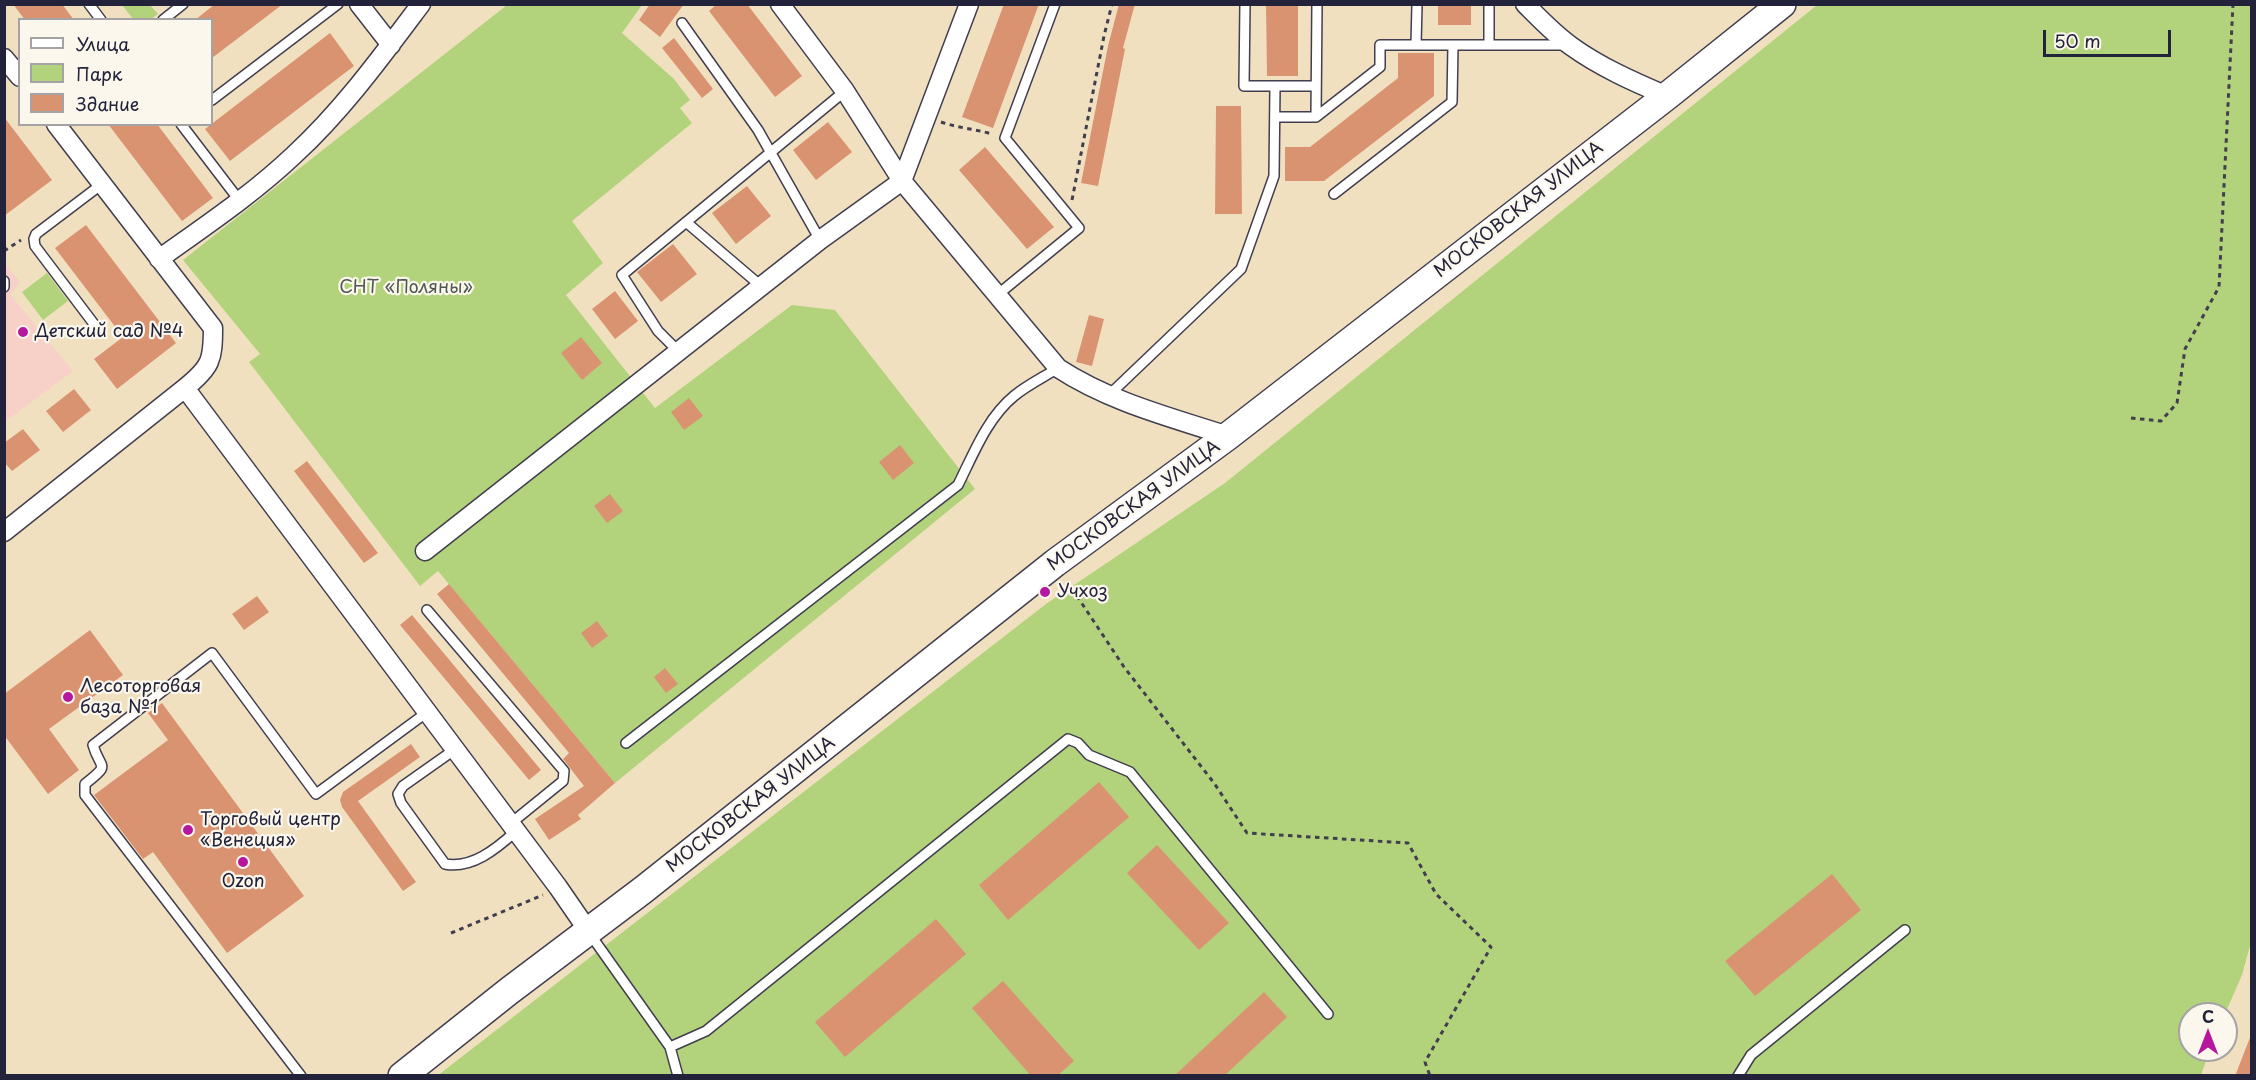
<!DOCTYPE html>
<meta charset="utf-8">
<style>
body{margin:0}
#map{position:relative;width:2256px;height:1080px;overflow:hidden;background:#f1e0c0;font-family:"Playpen Sans",sans-serif}
canvas{display:block}
.frame{position:absolute;inset:0;border:6px solid #22223b;pointer-events:none}
.legend{position:absolute;left:18px;top:18px;width:195px;height:108px;box-sizing:border-box;background:#fbf7ec;border:2px solid #a4a2a5;margin:0;padding:8px 10px;list-style:none;font-size:18px;color:#22223b}
.legend li{display:flex;align-items:center;gap:12px;height:30px}
.legend b{width:30px;border:2px solid #a4a2a5}
.north{position:absolute;left:2178px;top:1002px;width:60px;height:60px;box-sizing:border-box;background:#fbf7ec;border:2px solid #a4a2a5;border-radius:50%;rotate:0deg;font-size:16px;font-weight:700;line-height:24px;text-align:center;color:#22223b}
.north::after{content:'';display:block;margin:auto;width:21px;height:27px;background:#b5179e;clip-path:polygon(50% 0,100% 100%,50% 72%,0 100%)}
.scale{position:absolute;left:2043px;top:30px;width:128px;height:27px;box-sizing:border-box;border:3px solid #22223b;border-top:0;padding-left:8px;font-size:18px;line-height:21px;white-space:nowrap;color:#22223b;-webkit-text-stroke:4px #fbf7ec;paint-order:stroke}
</style>
<div id="map">
<canvas width="2256" height="1080"></canvas>
<div class="frame"></div>
<ul class="legend">
<li><b style="height:8px;background:#fff"></b>Улица</li>
<li><b style="height:16px;background:#b2d37b"></b>Парк</li>
<li><b style="height:16px;background:#da9371"></b>Здание</li>
</ul>
<div class="north">С</div>
<div class="scale">50 m</div>
</div>
<script>
const c = document.querySelector('canvas').getContext('2d');
c.lineJoin = 'round';
function fill(path, color) {
  c.fillStyle = color;
  c.fill(path, 'evenodd');
}
function strokePath(path, color, width, dash) {
  c.strokeStyle = color;
  c.lineWidth = width;
  c.lineCap = dash ? 'butt' : 'round';
  c.setLineDash(dash || []);
  c.stroke(path);
}
function drawText(font, color, halo, rows, align = 'center') {
  c.font = font + ' "Playpen Sans",sans-serif';
  c.lineWidth = 4.5;
  c.setLineDash([]);
  c.textBaseline = 'middle';
  c.strokeStyle = halo;
  c.fillStyle = color;
  for (const [text, x, y, turn = 0] of rows) {
    c.save();
    c.translate(x, y);
    c.rotate((+turn || 0) * Math.PI / 180);
    c.textAlign = isNaN(turn) ? turn : align;
    if (halo) c.strokeText(text, 0, 0);
    c.fillText(text, 0, 0);
    c.restore();
  }
}
fill(new Path2D(`
 M4,263L21,282L10,294L73,371L5,422Z`), '#f7d1c7');
fill(new Path2D(`
 M122,5H150L158,14L151,19H133Z
 M507,5H642L622,33L674,79L690,100L680,108L692,123L572,221L603,263L566,295L655,408L792,305L835,310L975,489L615,783L438,571L420,586L249,362L260,354L183,260Z
 M1817,5H2251V942L2242,975L2225,1014H2190V1050H2210L2201,1075L437,1076L1046,604L1225,483Z
 M47,273L68,301L43,320L22,292Z`), '#b2d37b');
fill(new Path2D(`
 M13,4H62L74,20H25Z
 M215,4H283L212,58V20H195Z
 M650,4H684L660,37L639,20Z
 M717,4H747L802,76L775,97L709,11Z
 M1004,4H1039L993,128L962,117Z
 M1119,4H1135L1123,48L1125,49L1098,186L1081,183L1108,46Z
 M1266,4H1298V76H1267Z
 M1438,4H1471V25H1438Z
 M330,33L354,66L230,161L205,129Z
 M674,38L713,89L702,98L662,48Z
 M1398,53H1434V96L1324,181H1285V147H1310L1398,78Z
 M1216,106H1241L1242,214H1215Z
 M4,117L52,180L4,216Z
 M828,122L852,152L816,180L793,150Z
 M108,124H157L213,198L182,221Z
 M985,147L1054,227L1027,249L959,170Z
 M747,186L771,216L736,244L712,213Z
 M86,225L176,343L117,389L94,359L123,337L55,248Z
 M673,244L697,274L661,302L637,272Z
 M615,291L638,321L615,339L592,309Z
 M1089,315L1104,319L1092,366L1076,362Z
 M581,337L602,363L582,380L561,353Z
 M74,389L91,410L63,432L46,411Z
 M689,398L703,416L684,430L671,412Z
 M23,429L40,450L12,471L4,462V443Z
 M900,445L914,463L893,480L879,462Z
 M307,461L378,553L364,563L294,471Z
 M610,494L623,511L607,523L594,506Z
 M449,584L615,783L578,815L581,819L549,840L535,819L584,786L563,759L569,753L437,594Z
 M257,596L269,612L244,630L232,614Z
 M412,615L541,770L529,780L400,625Z
 M597,621L608,636L592,648L581,633Z
 M90,630L123,675L49,729L79,770L48,794L4,735V694Z
 M665,668L678,684L666,693L654,677Z
 M162,703L304,896L227,953L153,852L143,859L94,795L168,740L148,713Z
 M411,744L420,757L358,801L416,882L403,891L342,807L340,800L343,792Z
 M1099,782L1129,817L1008,920L979,885Z
 M1157,845L1229,923L1199,950L1127,873Z
 M1832,874L1861,910L1755,996L1725,961Z
 M936,919L966,954L845,1057L815,1022Z
 M1003,981L1074,1061L1057,1076H1031L972,1008Z
 M1264,992L1287,1017L1224,1076H1174Z
 M2251,1035L2252,1076H2235Z`), '#da9371');
const lane = new Path2D(`
 M89,4L101,20
 M1245,4L1244,86H1316
 M163,20L183,4
 M682,23L758,130L820,240
 M1416,45L1417,4
 M1489,45V4
 M212,100L338,4
 M1275,117H1316L1380,67V45H1567
 M1316,117L1317,4
 M181,124L239,200
 M1334,194L1452,102L1453,45
 M686,222L761,286
 M4,281V287
 M996,296L1079,228L1005,138L1055,4
 M97,328L35,246L34,239L36,234L102,184
 M678,351L658,331L622,275L845,91
 M1108,396L1241,269L1274,176L1275,86
 M427,610L564,771L563,781L510,824
 M626,743L958,485C973,455 987,418 1014,396C1027,385 1044,377 1058,368
 M454,750L403,786L398,794L401,803L445,864C472,869 496,849 515,832
 M590,934L670,1047L678,1076
 M670,1047L706,1031L1068,739L1078,743L1089,755L1130,772L1328,1014
 M301,1076L85,795V784C112,763 100,770 93,745L212,653L316,794L426,713
 M1738,1076L1751,1055L1905,930`);
const street = new Path2D(`
 M359,4L391,45
 M780,4L845,91L902,181L1058,368C1110,402 1170,417 1228,436
 M1525,4C1540,19 1554,34 1571,46C1600,67 1634,82 1667,96
 M4,58L20,77
 M56,124L213,328C213,360 211,367 185,388L558,887L589,932
 M159,259C205,226 253,194 294,155C342,111 382,56 421,4
 M4,532L185,388
 M425,551L820,240L902,181L969,4`);
const secondary = new Path2D(`
 M402,1076L509,991L643,890L1055,563L1228,436L1667,96L1782,4`);
strokePath(lane, '#413e4f', 12);
strokePath(street, '#413e4f', 21);
strokePath(secondary, '#413e4f', 30);
strokePath(new Path2D(`
 M941,122C958,128 975,129 992,134
 M1072,200L1104,36L1112,4
 M4,251L21,240
 M2131,418L2161,421L2177,403L2185,349L2219,287L2233,4
 M1067,581L1124,667L1214,783L1247,833L1408,843L1436,894L1491,947L1425,1062L1430,1076
 M451,933L543,895`), '#413e4f', 3, [4.5, 4.5]);
strokePath(lane, '#fff', 9);
strokePath(street, '#fff', 18);
strokePath(secondary, '#fff', 27);
for (const [x, y, r, color] of [
 [23,332,6,"#b5179e"],
 [1045,592,6,"#b5179e"],
 [68,697,6,"#b5179e"],
 [188,830,6,"#b5179e"],
 [243,862,6,"#b5179e"]
]) {
  const dot = new Path2D();
  dot.arc(x, y, r, 0, 2 * Math.PI);
  c.fillStyle = color;
  c.fill(dot);
  strokePath(dot, '#fbf7ec', 2);
}
drawText('18px', '#22223b', '#fbf7ec', [
 ["МОСКОВСКАЯ УЛИЦА",1519,210,-38],
 ["МОСКОВСКАЯ УЛИЦА",1134,506,-36],
 ["МОСКОВСКАЯ УЛИЦА",751,805,-38]
]);
drawText('18px', '#4d574e', '#fbf7ec', [
 ["СНТ «Поляны»",406,288]
]);
drawText('18px', '#22223b', '#fbf7ec', [
 ["Детский сад №4",35,332],
 ["Учхоз",1057,592],
 ["Лесоторговая",80,687],
 ["база №1",80,708],
 ["Торговый центр",200,820],
 ["«Венеция»",200,841],
 ["Ozon",243,882,"center"]
], 'left');
</script>
